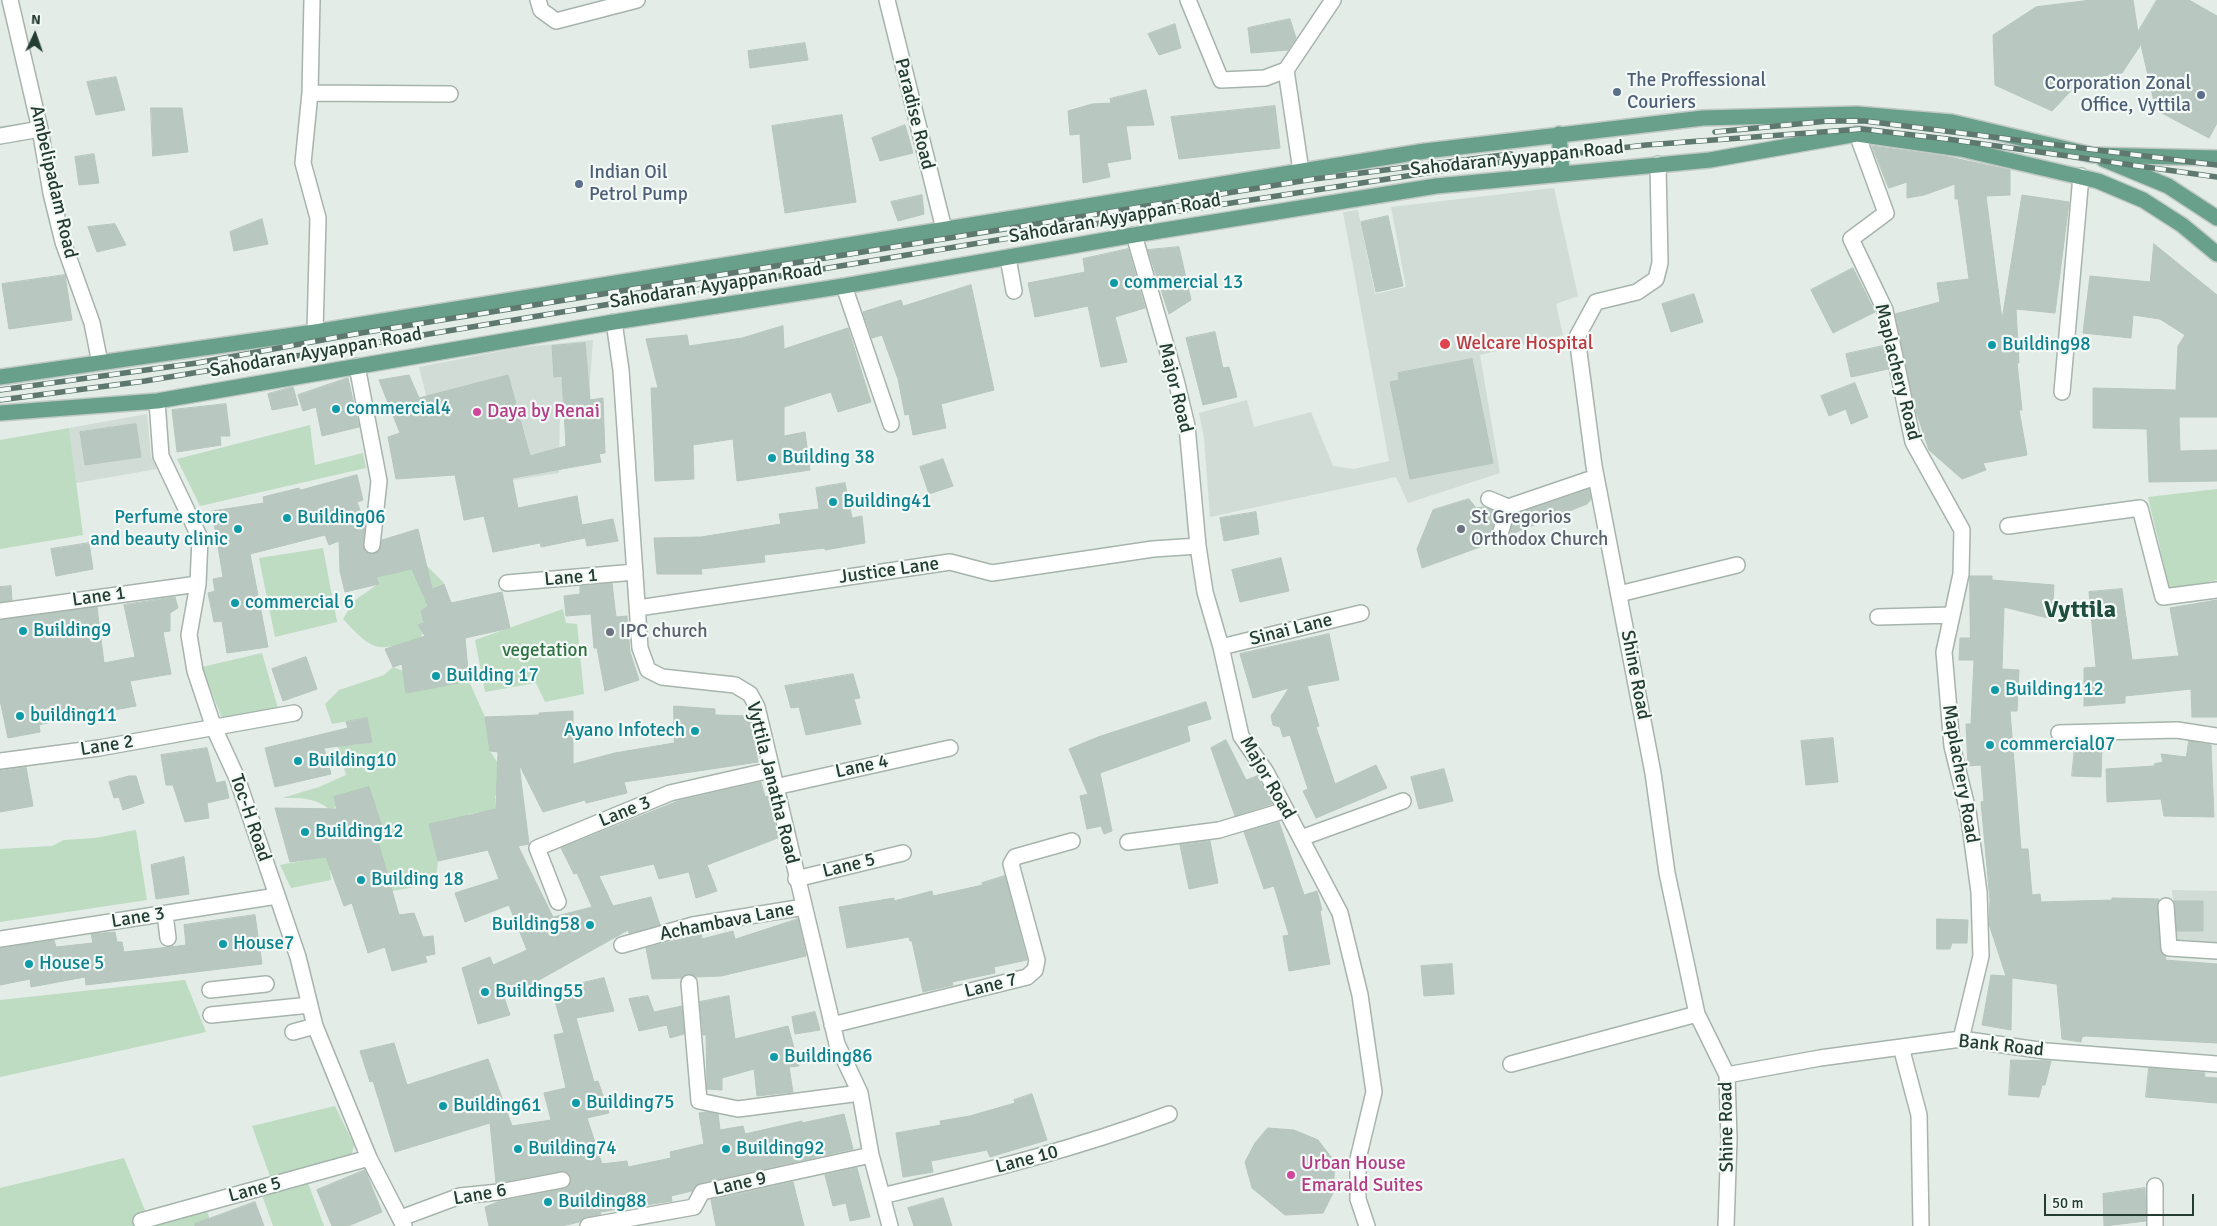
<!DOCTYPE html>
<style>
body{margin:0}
#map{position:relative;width:2217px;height:1226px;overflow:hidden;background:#e3ece7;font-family:Signika,sans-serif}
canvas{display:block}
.north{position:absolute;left:10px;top:10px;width:50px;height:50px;-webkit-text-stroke:4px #f3f9f6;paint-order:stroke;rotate:3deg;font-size:14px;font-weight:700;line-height:20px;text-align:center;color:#233d33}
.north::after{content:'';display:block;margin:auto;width:18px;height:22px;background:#233d33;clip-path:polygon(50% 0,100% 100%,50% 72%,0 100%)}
.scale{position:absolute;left:2044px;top:1194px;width:150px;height:22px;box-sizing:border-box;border:2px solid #233d33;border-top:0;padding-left:6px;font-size:15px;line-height:18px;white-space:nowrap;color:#233d33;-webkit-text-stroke:4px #f3f9f6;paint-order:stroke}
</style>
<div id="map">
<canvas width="2217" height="1226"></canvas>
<div class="north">N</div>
<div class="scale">50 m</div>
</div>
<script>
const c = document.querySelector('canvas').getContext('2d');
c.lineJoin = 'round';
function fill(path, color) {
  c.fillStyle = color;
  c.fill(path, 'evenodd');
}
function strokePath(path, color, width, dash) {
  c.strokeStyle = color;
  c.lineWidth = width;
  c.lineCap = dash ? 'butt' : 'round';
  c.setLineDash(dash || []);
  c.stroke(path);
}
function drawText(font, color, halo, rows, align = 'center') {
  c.font = font + ' Signika,sans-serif';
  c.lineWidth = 4.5;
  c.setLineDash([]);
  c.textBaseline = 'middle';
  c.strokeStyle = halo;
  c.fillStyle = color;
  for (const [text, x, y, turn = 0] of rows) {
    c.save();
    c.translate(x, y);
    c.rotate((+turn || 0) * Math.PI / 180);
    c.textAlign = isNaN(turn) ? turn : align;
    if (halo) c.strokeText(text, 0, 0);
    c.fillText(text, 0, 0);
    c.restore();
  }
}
fill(new Path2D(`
 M1554,188L1578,296L1556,304L1563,335L1480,355L1500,473L1408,503L1396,477L1210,517L1204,438L1199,413L1247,400L1254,427L1311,412L1333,466L1354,469L1389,461L1343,212L1358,210L1375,294L1406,287L1391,207Z
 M593,340L589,395L560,403L559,473L507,481L439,447L419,367L517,348Z
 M147,414L151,456L157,469L76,483L69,428Z
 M2172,890L2217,891V944L2177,941Z`), '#d1dcd6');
fill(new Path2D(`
 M310,425L315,465L363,453L366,468L200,506L177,459Z
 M69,428L83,535L0,549V440Z
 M2217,489V580L2170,590L2148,497Z
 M389,538L398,572L427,566L444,583L422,593L428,606L421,611L424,623L418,625L423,633L420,638C376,652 375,653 343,619L354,601L378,584L368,554Z
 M323,548L337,622L275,637L259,558Z
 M563,609L566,623L577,624L584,694L545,702L536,683L485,692L475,640Z
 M262,653L278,708L223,721L202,667Z
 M393,667L403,671L406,693L469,681L485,717L490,751L514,788L495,796L499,849L487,811L468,814L471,848L466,855L458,817L429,824L438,861L436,878L415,887L392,891L330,869L331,880L291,888L280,865L335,855L348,837L337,807L329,809C314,797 300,798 282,798L319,787L346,775L334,732L349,730L352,745L372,742L366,718L332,724L325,704L339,690L384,675Z
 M136,830L147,900L0,922V849L52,846L64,840L95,838Z
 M185,980L206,1032L0,1077V1000Z
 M335,1106L354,1145L352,1154L344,1160L271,1179L252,1126Z
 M124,1158L146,1213L134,1217L137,1226H0V1188Z
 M308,1183L324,1226H273L262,1195Z
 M207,1211L212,1226H148Z`), '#bddcc2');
const building = new Path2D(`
 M2092,0H2133L2140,46L2122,73L2082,79L2052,111L1995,85L1993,35L2036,7Z
 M2157,0H2189L2217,16V123L2209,138L2156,110L2138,32Z
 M1290,19L1296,38L1288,50L1251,53L1248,28Z
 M1175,24L1181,48L1159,55L1148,34Z
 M805,43L808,60L750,68L748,51Z
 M116,77L125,110L96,115L87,82Z
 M1146,90L1154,125L1126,126L1131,159L1107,163L1110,177L1083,183L1080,134L1070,135L1068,111L1092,104L1111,103L1110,99Z
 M1275,106L1280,148L1179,159L1171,117Z
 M151,108H182L188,152L153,156Z
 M842,115L856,202L785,213L772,126Z
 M905,125L913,153L880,161L872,138Z
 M1872,146L1944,156L2010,170V195L1986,196L2002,320L2022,195L2069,202L2055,313L2016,309L2019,363H2017L2022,410H2019L2027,455L1983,463L1986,470L1962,479L1929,450L1916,411L1895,314L1940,302L1937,283L1969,279L1958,199H1955V184L1924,195L1907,198V182L1889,188Z
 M94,154L99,183L79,185L75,157Z
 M922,195L924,214L898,221L891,202Z
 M1388,216L1403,286L1376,292L1361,222Z
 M262,219L268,244L234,251L230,232Z
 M115,224L126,245L97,252L88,227Z
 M2154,244L2217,295V417H2179L2180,451L2217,450V481L2149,482L2147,429L2093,428V388L2176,390L2178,346L2185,335L2160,319L2133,315L2131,338L2083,333L2090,276L2150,282Z
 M1179,247L1191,300L1169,314L1148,250Z
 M1128,249L1145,308L1115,317L1127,362L1101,367L1088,306L1035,317L1028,283L1085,272L1083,259Z
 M1853,268L1875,312L1833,333L1811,290Z
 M65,275L72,320L9,329L2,284Z
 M971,285L994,390L941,404L946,428L913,435L909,414L905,415L898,379L882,335L872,338L863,312L901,300L903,306Z
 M1694,294L1703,322L1671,332L1662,304Z
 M783,326L784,349L848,328L871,402L838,412L831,392L784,407V436L805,432L810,470L737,481L733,439L693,445L694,479L655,481L651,388H658L646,339L687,335L689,346L742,338Z
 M1215,332L1223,368L1229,367L1237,397L1203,405L1186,338Z
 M585,343L590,400L603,398L605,453L599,454L601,462L512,478L518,508L577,496L582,525L613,519L618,541L587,546L583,528L585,538L541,547L540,543L493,552L484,516L464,520L455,475L396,479L388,437L400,433L379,380L409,375L419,398L508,375L530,456L566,446L562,376L554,377L552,346Z
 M1883,346L1888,369L1851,377L1846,354Z
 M1472,359L1493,463L1410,479L1390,382L1399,380L1398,373Z
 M348,378L359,427L322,436L316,407L303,411L298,395Z
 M1855,383L1868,417L1851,424L1846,409L1829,416L1821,396Z
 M293,387L298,405L272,410L268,394Z
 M226,404L230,436H220L221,445L177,452L172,410Z
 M136,424L141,457L85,465L80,432Z
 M943,459L953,486L929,494L920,467Z
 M357,475L363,500L357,502L365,524L363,544L366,552L376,553L380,550L382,540L418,529L432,589L444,584L451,603L502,592L510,628L465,638L469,681L406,693L402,664L393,667L385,649L425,636L418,625L424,623L421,611L428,606L412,569L376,577L379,584L345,592L340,571L339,541L329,545L325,535L250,554L268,647L227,653L222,621L214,622L208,593L215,591L213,579L223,577L212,511L264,503L263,497L299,488L300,490Z
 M845,483L852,518L862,516L865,543L825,550V548L764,555L765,562L701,569L702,574H657L654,538L701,537L781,524L779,514L819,509L816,488Z
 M1589,489L1591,499L1587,504L1509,535L1516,514Z
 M1469,499L1476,508L1484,507L1497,512L1492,529L1494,537L1482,539L1480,547L1422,568L1417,549L1433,510Z
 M1256,512L1259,534L1224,541L1220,518Z
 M89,543L93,569L56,576L51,549Z
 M1281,558L1289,591L1240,602L1232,570Z
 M1970,576H1992V580L2054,585L2052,619L2004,607L2002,669L2019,670L2017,711H2010L2021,849H2028L2032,895L2040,894L2041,902L2112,900V898L2159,899L2157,907L2160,949L2166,957L2165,960L2217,964V1043L2085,1036L2082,1037L2081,1042L2062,1039L2057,984L2012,978L2011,1030L1982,1025L1991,975L2006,976L1989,924L1990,900L1981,802L1984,801L1981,765L1968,766L1966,724H1971L1974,660H1959L1960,638H1970Z
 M612,583L616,617L627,616L630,652L639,680L605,691L597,648H594L591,614L566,616L564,596L580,594V586Z
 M11,586L12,600L0,602V587Z
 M2122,589L2132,660L2179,656L2170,608L2217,600V717H2192L2191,689L2125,696V703L2084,706V668L2096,667L2089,592Z
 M175,597L178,608L170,613V631L163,632L171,674L130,681L136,706L97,713V711L39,725L40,732L8,738L0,700V620L97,607L104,663L135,657L124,605Z
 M1329,634L1339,680L1307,686L1319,726L1316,727L1335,784L1376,765L1387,788L1316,818L1303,791L1308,789L1290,735L1283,737L1280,727L1273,725L1271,716L1289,688L1253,698L1240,654Z
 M306,657L317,689L283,701L272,669Z
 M853,674L860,698L854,699L861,724L806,735L799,707L791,708L785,686Z
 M1206,702L1211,719L1187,726L1190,741L1100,773L1112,831L1104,834L1101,826L1087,829L1080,796L1088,794L1069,749L1098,737Z
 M674,706L715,709V715L750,716L758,762L624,782L627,793L586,803L585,800L543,812L519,764L529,844L518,846L553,917L592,907L577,873L574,874L561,848L678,801L761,782L765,797L768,796L778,838L707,865L717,891L696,898L689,872L659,879L654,864L599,876L613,906L651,897L660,925L629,933L628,930L532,984L502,991L510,1015L478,1024L462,968L490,957L493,965L527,950L509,905L465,922L455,893L499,879L488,850L438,861L429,824L496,809L498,752L490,751L485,717L539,715V713L573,711V764L615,753L674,743Z
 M367,718L372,742L324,748L331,774L275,787L265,748L348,728L346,722Z
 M1833,738L1838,782L1806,785L1801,741Z
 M1226,740L1246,780L1257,776L1272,804L1235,816L1211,748Z
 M2189,741L2211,745L2214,817L2164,816L2161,799L2107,802L2106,769L2155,766L2154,764L2163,762L2161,754L2186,757Z
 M2075,747H2102L2101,777L2072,776Z
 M207,748L216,783L225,781L229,798L207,803L209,818L185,822L173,785H166L161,755Z
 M26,767L33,806L0,812V771Z
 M1444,769L1453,801L1419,809L1411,777Z
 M129,776H136L144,803L123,810L119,797L114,798L109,782Z
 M369,787L384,833L376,835L399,915L414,913L423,937L433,936L435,954L425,956L427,962L392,971L385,947L368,953L352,903L344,906L326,857L290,862L275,808L337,809L334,797Z
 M1279,822L1304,895L1317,891L1322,910L1320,911L1330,964L1289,971L1283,936L1289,935L1274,886L1264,889L1244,832Z
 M1210,841L1218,883L1189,889L1180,845Z
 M184,857L189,894L156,899L151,865Z
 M1005,876L1027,960L994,967L995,973L952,982L953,985L923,992L912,941H910L909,937L847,948L839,907L894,898V901L932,891L933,896L983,885L982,883Z
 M2174,901H2203V931H2177Z
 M255,915L262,964L86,985L85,977L31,987L30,979L0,985V948L54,940L56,947L93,943L91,934L115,932L117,942H122L124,952L170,947L186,945L184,925Z
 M798,919L806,956L721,976L696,977L689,974L682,978L652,979L646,948L701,934L702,939L733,931L735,939Z
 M1937,919L1968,920L1967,943H1952L1950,949H1937Z
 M1452,964L1454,994L1424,996L1421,966Z
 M604,978L614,1011L576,1018L594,1082L598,1081L609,1113L587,1118L602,1164L627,1161L628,1167L671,1158L670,1152L704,1144L699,1113L706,1112L718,1114L720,1130L743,1126L745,1134L802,1121V1123L844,1114L853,1149L700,1183L692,1191L671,1196L672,1201L600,1212L601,1214L582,1219L579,1222L562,1226H489L485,1207L498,1202L564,1189L568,1187L571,1179L569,1174L560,1171L496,1183L490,1123L395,1152L373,1081L370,1082L360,1051L394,1043L407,1085L488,1059L512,1126L551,1120L544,1093L566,1088L554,1035L564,1033L552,990Z
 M648,996L654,1012L682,1006L684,1034L670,1038L667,1025L639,1031L629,999Z
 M729,996L735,1039L788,1026L799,1066L789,1067L793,1092L757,1096L754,1069L722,1078V1090L707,1089L706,1035H703L700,1002Z
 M815,1012L820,1030L795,1034L792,1017Z
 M2011,1060L2051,1061L2045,1085H2042L2039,1097L2009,1095Z
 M2149,1068L2205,1073L2204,1077L2217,1078V1103L2146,1097Z
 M1032,1094L1047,1140L990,1157L987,1150L931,1161L933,1172L903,1177L896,1133L941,1125L940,1121L970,1116L1015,1103L1014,1100Z
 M1268,1128L1294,1130L1318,1140L1335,1162L1333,1193L1323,1213L1285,1215L1252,1188L1245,1162L1255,1143Z
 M857,1168L870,1217L850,1221L846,1203L833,1206L825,1175Z
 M365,1170L382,1212L348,1226H332L317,1190Z
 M793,1182L804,1226H716L711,1200Z
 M2145,1188L2146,1221L2104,1226L2103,1194Z
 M943,1198L952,1226H914L908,1208Z
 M255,1202L264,1226H195V1224Z`);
fill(building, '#b8c7c0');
strokePath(building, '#b6c6bd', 1);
const minor = new Path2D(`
 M10,0L40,129L51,193L63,242L92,323L100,363
 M312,0L310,93L303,163L318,218L315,332
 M538,0L541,10L556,21L637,0
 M887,0L944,229
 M1188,0L1221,80L1265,78L1286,70
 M310,93L450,94
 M1857,134L1886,213L1851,239L1885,310L1913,442L1962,530L1961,574L1944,652L1952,746L1968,811L1979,892L1981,956L1961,1039
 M0,136L40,129
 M1658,164L1660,263L1656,279L1637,292L1596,302L1577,337L1594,466L1653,773L1667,873L1697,1014L1727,1075L1729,1139L1726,1226
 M1301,171L1286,70L1333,0
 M1134,235L1176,380L1187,426L1198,546L1205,592L1221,647L1241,736L1266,772L1340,913L1360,995L1374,1092L1358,1159V1199L1367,1226
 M1008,258L1014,291
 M844,286L891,424
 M614,322L621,370L640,648L648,670L662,677L735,685L750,694L757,707L837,1044L860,1093L871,1155L890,1226
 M357,366L379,481L372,545
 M2062,392L2081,176
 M157,401L161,456L200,538L198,584L189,635L195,671L214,728L237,778L298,957L315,1026L369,1158L404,1226
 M1489,499L1508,507L1596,477
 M2008,526L2140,508L2163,597L2217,590
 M1501,531L1508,507
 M507,583L635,572
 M1619,594L1737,565
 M638,608L950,562L992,573L1153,549L1198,546
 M0,611L198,584
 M1878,617L1952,615
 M1221,647L1361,613
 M2059,733L2177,730L2217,736
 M0,761L99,748L294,713
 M775,787L950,748
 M1301,838L1403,801
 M1128,842L1219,830L1286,810
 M796,879L903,853
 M558,902L537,848L670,793L771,770
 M2166,906L2169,948L2217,951
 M165,914L168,938
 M0,939L277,896
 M622,945L693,925L804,907
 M689,983L699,1101L738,1109L860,1093
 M210,990L266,984
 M211,1015L310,1005
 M832,1025L1027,977L1035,970L1037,960L1011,864L1015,857L1072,841
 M293,1032L315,1026
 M1901,1047L1919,1115L1921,1226
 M1511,1064L1697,1014
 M1727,1075L1820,1058L1961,1039L2046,1051L2217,1064
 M882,1196C981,1172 1073,1150 1169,1114
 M401,1218L460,1196L499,1192L562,1180
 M141,1221L369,1158
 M588,1226L694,1207L702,1192L871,1155
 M2155,1226V1186`);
const major = new Path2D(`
 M1559,134L1562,173
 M2103,159L2168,186L2217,218
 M0,377L315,332L1425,151L1703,118L1857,114L1952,122L2092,155L2217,158
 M0,413L157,401L614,322L844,286L1134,235L1436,186L1710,160L1857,134L1961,149L2098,181L2143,200L2182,225L2217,254`);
strokePath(minor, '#a6b4ad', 18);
strokePath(major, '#c1c9c6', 18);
strokePath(minor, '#fff', 15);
strokePath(major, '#69a08c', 15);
const rail = new Path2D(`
 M1715,132L1828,121H1865L2217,165
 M0,390L197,363L355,334L1314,179L1511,154
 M0,400L145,381L1088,225L1485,164L1646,145L1862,129L1947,139L2217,177`);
strokePath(rail, '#5e786f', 5.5);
strokePath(rail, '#f3f9f6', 4, [11]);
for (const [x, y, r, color] of [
 [1617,92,5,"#5c6f8a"],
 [2201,95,5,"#5c6f8a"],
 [579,184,5,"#5c6f8a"],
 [1114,283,5,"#0f9aa8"],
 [1445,344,6,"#e0444e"],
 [1992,345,5,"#0f9aa8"],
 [336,409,5,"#0f9aa8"],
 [477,412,5,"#d1479c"],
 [772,458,5,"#0f9aa8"],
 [833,502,5,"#0f9aa8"],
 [287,518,5,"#0f9aa8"],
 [238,529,5,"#0f9aa8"],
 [1461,529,5,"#6b7280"],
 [235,603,5,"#0f9aa8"],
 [23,631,5,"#0f9aa8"],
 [610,632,5,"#6b7280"],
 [436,676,5,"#0f9aa8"],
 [1995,690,5,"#0f9aa8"],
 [20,716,5,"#0f9aa8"],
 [695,731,5,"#0f9aa8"],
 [1990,745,5,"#0f9aa8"],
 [298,761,5,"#0f9aa8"],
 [305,832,5,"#0f9aa8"],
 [361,880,5,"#0f9aa8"],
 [590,925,5,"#0f9aa8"],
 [223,944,5,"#0f9aa8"],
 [29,964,5,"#0f9aa8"],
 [485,992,5,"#0f9aa8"],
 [774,1057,5,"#0f9aa8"],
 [576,1103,5,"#0f9aa8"],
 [443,1106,5,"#0f9aa8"],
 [518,1149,5,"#0f9aa8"],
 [726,1149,5,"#0f9aa8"],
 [1291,1175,5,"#d1479c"],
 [548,1202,5,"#0f9aa8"]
]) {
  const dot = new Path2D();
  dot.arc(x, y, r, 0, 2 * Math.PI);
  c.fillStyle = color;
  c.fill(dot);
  strokePath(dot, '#f3f9f6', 2);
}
drawText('19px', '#4e5e75', '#f3f9f6', [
 ["The Proffessional",1627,81],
 ["Couriers",1627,103],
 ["Corporation Zonal",2191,84,"right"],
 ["Office, Vyttila",2191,106,"right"],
 ["Indian Oil",589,173],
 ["Petrol Pump",589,195]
], 'left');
drawText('19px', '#233d33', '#f3f9f6', [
 ["Paradise Road",914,114,76],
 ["Sahodaran Ayyappan Road",1517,159,-6],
 ["Ambelipadam Road",53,182,77],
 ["Sahodaran Ayyappan Road",1115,219,-10],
 ["Sahodaran Ayyappan Road",716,286,-9],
 ["Sahodaran Ayyappan Road",316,353,-10],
 ["Maplachery Road",1897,372,76],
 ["Major Road",1175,388,76],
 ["Justice Lane",889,571,-8],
 ["Lane 1",571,578,-5],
 ["Lane 1",99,597,-8],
 ["Sinai Lane",1291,630,-14],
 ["Shine Road",1635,675,79],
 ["Lane 2",107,746,-9],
 ["Lane 4",862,767,-12],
 ["Maplachery Road",1960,774,80],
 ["Major Road",1267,778,60],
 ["Vyttila Janatha Road",772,783,76],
 ["Lane 3",625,812,-22],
 ["Toc-H Road",250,818,71],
 ["Lane 5",849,866,-14],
 ["Lane 3",138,918,-9],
 ["Achambava Lane",727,922,-11],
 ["Lane 7",991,986,-14],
 ["Bank Road",2001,1046,6],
 ["Shine Road",1727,1127,-91],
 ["Lane 10",1027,1160,-15],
 ["Lane 9",740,1184,-13],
 ["Lane 5",255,1190,-15],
 ["Lane 6",480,1195,-10]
]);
drawText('19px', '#0d838f', '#f3f9f6', [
 ["commercial 13",1124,283],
 ["Building98",2002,345],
 ["commercial4",346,409],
 ["Building 38",782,458],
 ["Building41",843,502],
 ["Perfume store",228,518,"right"],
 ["and beauty clinic",228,540,"right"],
 ["Building06",297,518],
 ["commercial 6",245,603],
 ["Building9",33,631],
 ["Building 17",446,676],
 ["Building112",2005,690],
 ["building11",30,716],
 ["Ayano Infotech",685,731,"right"],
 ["commercial07",2000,745],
 ["Building10",308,761],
 ["Building12",315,832],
 ["Building 18",371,880],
 ["Building58",580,925,"right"],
 ["House7",233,944],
 ["House 5",39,964],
 ["Building55",495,992],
 ["Building86",784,1057],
 ["Building75",586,1103],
 ["Building61",453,1106],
 ["Building74",528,1149],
 ["Building92",736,1149],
 ["Building88",558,1202]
], 'left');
drawText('19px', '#be3a42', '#f3f9f6', [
 ["Welcare Hospital",1456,344]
], 'left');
drawText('19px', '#b23c85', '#f3f9f6', [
 ["Daya by Renai",487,412],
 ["Urban House",1301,1164],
 ["Emarald Suites",1301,1186]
], 'left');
drawText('19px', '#5b616d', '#f3f9f6', [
 ["St Gregorios",1471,518],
 ["Orthodox Church",1471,540],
 ["IPC church",620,632]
], 'left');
drawText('19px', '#2f7242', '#f3f9f6', [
 ["vegetation",545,651]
]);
drawText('bold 24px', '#204e3e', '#f3f9f6', [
 ["Vyttila",2080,611]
]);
</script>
